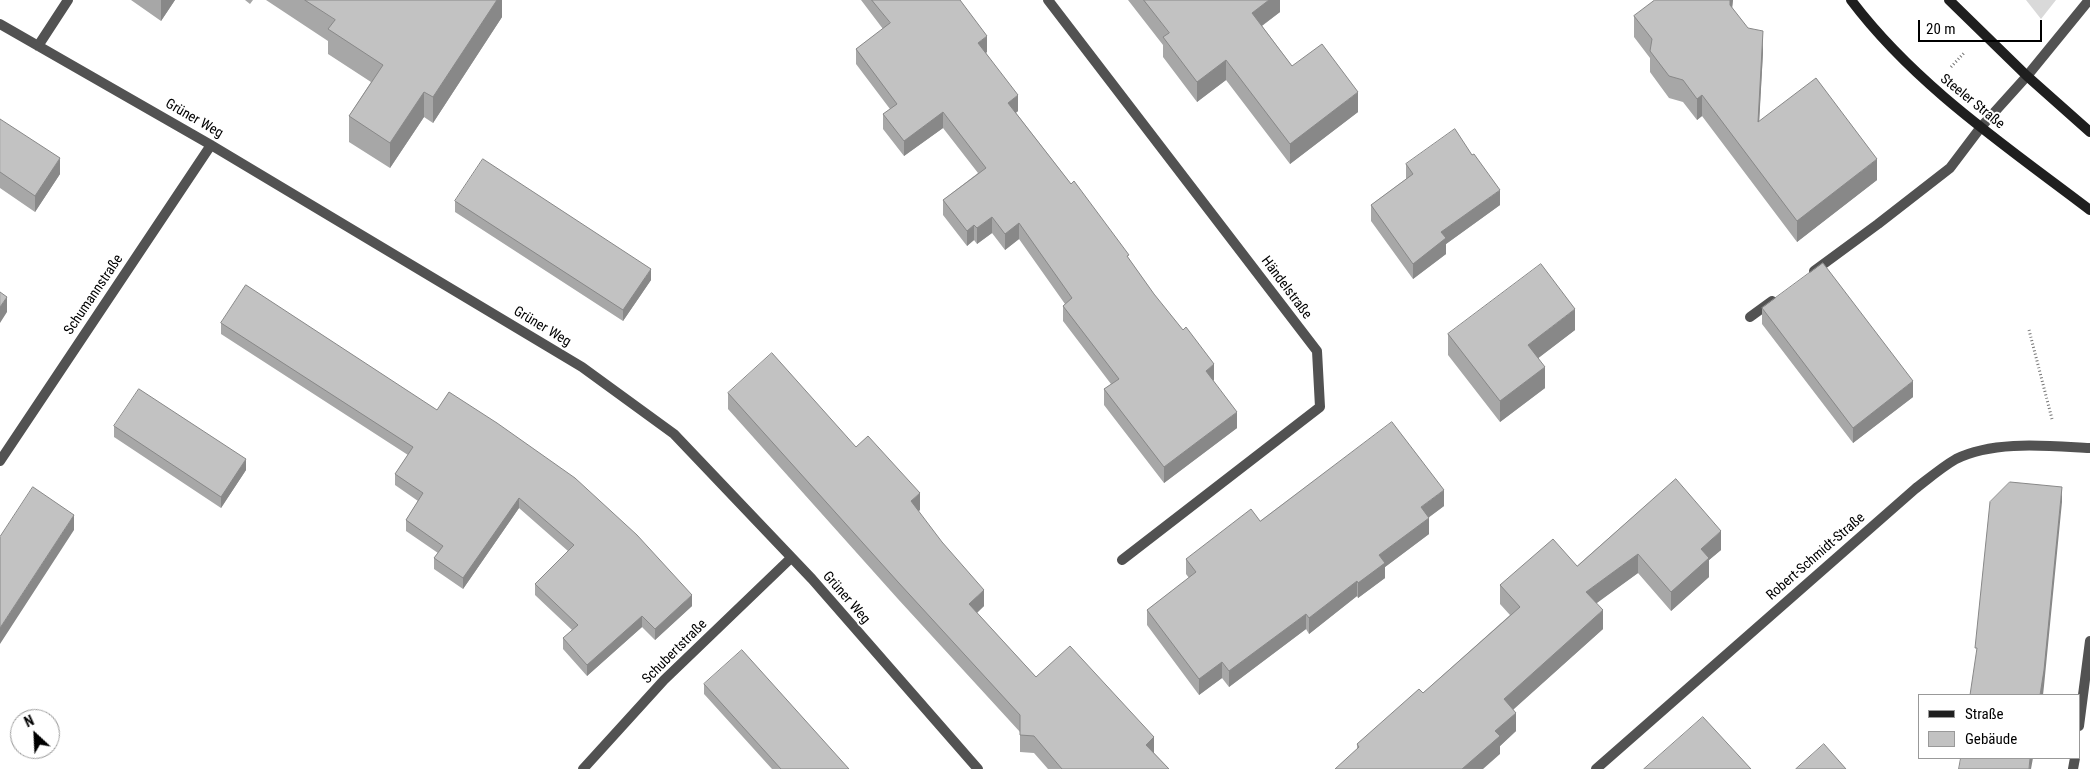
<!DOCTYPE html>
<meta charset="utf-8">
<style>
body{margin:0}
#map{position:relative;width:2090px;height:769px;overflow:hidden;background:#fff;font-family:"Roboto Condensed",sans-serif}
canvas{display:block}
.legend{position:absolute;left:1918px;top:694px;width:162px;height:65px;box-sizing:border-box;background:#fff;border:1px solid #999;margin:0;padding:6px 9px;list-style:none;font-size:15px;color:#000}
.legend li{display:flex;align-items:center;gap:10px;height:25px}
.legend b{width:25px;border:1px solid #999}
.north{position:absolute;left:10px;top:709px;width:50px;height:50px;box-sizing:border-box;background:#fff;border:1px solid #999;border-radius:50%;rotate:335deg;font-size:14px;font-weight:700;line-height:20px;text-align:center;color:#000}
.north::after{content:'';display:block;margin:auto;width:18px;height:22px;background:#000;clip-path:polygon(50% 0,100% 100%,50% 72%,0 100%)}
.scale{position:absolute;left:1918px;top:20px;width:124px;height:22px;box-sizing:border-box;border:2px solid #000;border-top:0;padding-left:6px;font-size:15px;line-height:18px;white-space:nowrap;color:#000;-webkit-text-stroke:4px #fff;paint-order:stroke}
</style>
<div id="map">
<canvas width="2090" height="769"></canvas>
<ul class="legend">
<li><b style="height:6px;background:#1f1f1f"></b>Straße</li>
<li><b style="height:14px;background:#c2c2c2"></b>Gebäude</li>
</ul>
<div class="north">N</div>
<div class="scale">20 m</div>
</div>
<script>
const c = document.querySelector('canvas').getContext('2d');
c.lineJoin = 'round';
function fill(path, color) {
  c.fillStyle = color;
  c.fill(path, 'evenodd');
}
function strokePath(path, color, width, dash) {
  c.strokeStyle = color;
  c.lineWidth = width;
  c.lineCap = dash ? 'butt' : 'round';
  c.setLineDash(dash || []);
  c.stroke(path);
}
function drawText(font, color, halo, rows, align = 'center') {
  c.font = font + ' "Roboto Condensed",sans-serif';
  c.lineWidth = 4;
  c.setLineDash([]);
  c.textBaseline = 'middle';
  c.strokeStyle = halo;
  c.fillStyle = color;
  for (const [text, x, y, turn = 0] of rows) {
    c.save();
    c.translate(x, y);
    c.rotate((+turn || 0) * Math.PI / 180);
    c.textAlign = isNaN(turn) ? turn : align;
    if (halo) c.strokeText(text, 0, 0);
    c.fillText(text, 0, 0);
    c.restore();
  }
}
fill(new Path2D(`
 M2026,0H2056L2041,19Z`), '#d9d9d9');
strokePath(new Path2D(`
 M1951,67L1964,53
 M2029,330L2052,419`), '#747474', 3, [1, 2.5]);
strokePath(new Path2D(`
 M1814,271L1878,224L1950,168L1981,127
 M1750,317L1772,301`), '#525252', 10);
strokePath(new Path2D(`
 M1048,0L1317,351L1320,407L1122,560
 M0,24L211,145L582,367L674,434L812,579L978,769
 M38,46L68,0
 M1981,127L2027,76L2089,0
 M0,461L211,145
 M2079,726L2090,641
 M583,769L664,680L791,558
 M1596,769L1915,489C1928,479 1942,467 1956,459C1994,440 2049,446 2090,448
 M2073,769L2075,758`), '#525252', 10);
strokePath(new Path2D(`
 M1851,0C1915,85 2006,146 2090,210
 M1949,0L2027,76L2090,132`), '#1f1f1f', 10);
fill(new Path2D(`
 M131,0H175L161,21Z
 M245,0H253L250,4Z
 M266,0H502V17L433,123L424,117L390,168L349,142V116L371,82L328,54V41Z
 M861,0H960L987,52L986,53L1018,111L1016,113L1129,259L1214,380H1213L1237,428L1164,483L1104,405V389L1111,384L1063,321V306L1065,304L1019,239L1005,250L992,233L977,244L974,240L967,246L943,215V200L978,173L943,128L904,156L883,129V114L890,109L856,64V49L883,29Z
 M1128,0H1280V12L1262,26L1292,66L1358,112L1290,164L1226,80L1197,102L1163,57V45Z
 M1655,0H1733L1732,8L1763,52L1759,121L1877,180L1797,242L1702,116L1697,120L1683,102L1669,98L1650,72V58L1634,37V16Z
 M0,119L60,174L35,212L0,188Z
 M1406,164L1500,205L1446,244V254L1413,279L1371,221V205L1406,179Z
 M455,201L651,280L623,321L455,212Z
 M246,285L692,606L655,640L642,627L587,676L563,649V638L572,630L535,595V584L568,551L519,508L463,589L434,569V558L438,553L406,531V520L418,501L395,485V474L408,455L221,334V323Z
 M1762,308L1913,397L1853,443L1762,324Z
 M1575,330L1538,358L1545,388L1500,422L1448,355V334Z
 M728,393L856,447L920,510L918,511L984,606L977,613L1036,677L1154,753L1169,769H1048L1034,753L1020,752V732L898,599L728,409Z
 M114,426L246,470L221,508L114,437Z
 M1676,479L1721,550L1709,560V577L1671,611L1638,573L1596,603L1603,629L1513,709L1516,731L1500,746V754L1357,749V744L1423,693L1510,615L1500,604V585L1577,566Z
 M1444,506L1428,518L1429,534L1385,567V578L1358,598L1357,596L1309,634L1306,629L1229,687L1222,678L1199,695L1147,625V610L1189,578L1186,574V559L1260,521Z
 M704,684L849,769H772L704,694Z`), '#a7a7a7');
fill(new Path2D(`
 M161,0H175L161,21Z
 M497,0H502V17L433,123V97Z
 M1269,0H1280V12L1252,33V13Z
 M1730,0H1733L1730,26Z
 M1763,31V52L1758,144V122Z
 M987,36V52L978,58V43Z
 M1226,60V80L1197,102V82Z
 M424,92V117L390,168V143Z
 M1358,92V112L1290,164V144Z
 M1018,95V111L1008,118V103Z
 M1702,95V116L1697,120V99Z
 M943,112V128L904,156V141Z
 M60,158V174L35,212V196Z
 M1877,159V180L1797,242V221Z
 M1500,190V205L1446,244V254L1413,279V264L1441,232Z
 M992,217V233L977,244V228Z
 M1019,223V239L1005,250V234Z
 M974,225V240L967,246V231Z
 M651,269V280L623,321V310Z
 M7,297V312L0,323V307Z
 M1575,309V330L1528,366V345Z
 M1214,364V380L1206,387V371Z
 M1545,367V388L1500,422V401Z
 M1913,381V397L1853,443V428Z
 M1237,412V428L1164,483V467Z
 M246,459V470L221,508V497Z
 M2062,487V502L2044,686L2043,695H2040Z
 M1444,490V506L1421,523V507Z
 M920,493V510L911,518V501Z
 M519,498V508L463,589V578Z
 M74,515V530L0,644V628Z
 M1429,518V534L1385,567V578L1358,598V583L1379,555Z
 M1721,531V550L1709,560V577L1671,611V592L1701,549Z
 M1638,554V573L1586,611V592Z
 M1357,581V596L1309,634V618Z
 M984,590V606L969,620V604Z
 M692,595V606L655,640V629Z
 M1603,610V629L1504,718V699Z
 M1306,614V629L1229,687V671Z
 M642,616V627L587,676V665Z
 M1222,662V678L1199,695V679Z
 M1516,713V731L1500,746V754L1483,769H1462L1495,731Z
 M1154,737V754L1146,745Z
 M2030,758H2033L2031,769H2029Z`), '#888');
const building = new Path2D(`
 M305,0H497L433,97L424,92L390,143L349,116L383,65L328,29L335,20Z
 M872,0H960L987,36L978,43L1018,95L1008,103L1071,184L1074,181L1129,255L1127,256L1154,294L1183,330L1186,327L1214,364L1206,371L1237,412L1164,467L1104,389L1119,379L1063,306L1072,298L1019,223L1005,234L992,217L977,228L974,225L967,231L943,200L986,168L943,112L904,141L883,114L897,104L856,49L890,23Z
 M1144,0H1269L1252,13L1292,66L1322,44L1358,92L1290,144L1226,60L1197,82L1163,37L1169,33Z
 M1655,0H1730V5L1748,28L1763,31L1758,122L1816,78L1877,159L1797,221L1702,95L1697,99L1683,80L1669,76L1650,51L1652,39L1634,16Z
 M0,119L60,158L35,196L0,172Z
 M1455,129L1472,155L1474,154L1500,190L1441,232L1446,238L1413,264L1371,205L1413,174L1406,164Z
 M483,159L651,269L623,310L455,201Z
 M1823,263L1913,381L1853,428L1762,308Z
 M1541,264L1575,309L1528,345L1545,367L1500,401L1448,334Z
 M246,285L437,410L449,392L497,423L575,478L637,535L692,595L655,629L642,616L587,665L563,638L578,625L535,584L574,545L519,498L463,578L434,558L443,546L406,520L423,493L395,474L413,447L221,323Z
 M0,292L7,297L0,307Z
 M772,353L856,447L868,436L920,493L911,501L942,542L984,590L969,604L1036,677L1070,646L1154,737L1146,745L1169,769H1062L1034,736L1020,735V715L898,582L728,393Z
 M139,389L246,459L221,497L114,426Z
 M1392,422L1444,490L1421,507L1429,518L1379,555L1385,563L1358,583L1357,581L1309,618L1306,614L1229,671L1222,662L1199,679L1147,610L1196,572L1186,559L1251,509L1260,521Z
 M1676,479L1721,531L1701,549L1709,558L1671,592L1638,554L1586,592L1603,610L1504,699L1516,713L1495,731L1500,736L1462,769H1335L1359,747L1357,744L1419,689L1423,693L1520,607L1500,585L1553,539L1577,566Z
 M2010,482L2062,487L2044,670L2040,695H1970L1977,648H1975L1990,502Z
 M33,487L74,515L0,628V537Z
 M742,650L849,769H781L704,684Z
 M1703,717L1751,769H1644Z
 M1824,744L1846,769H1796Z
 M1961,758H2030L2029,769H1959Z`);
fill(building, '#c2c2c2');
strokePath(building, '#888', 1);
drawText('14px', '#000', '#fff', [
 ["Steeler Straße",1972,102,39],
 ["Grüner Weg",194,119,30],
 ["Händelstraße",1286,288,53],
 ["Schumannstraße",94,295,-56],
 ["Grüner Weg",542,327,31],
 ["Robert-Schmidt-Straße",1816,557,-41],
 ["Grüner Weg",846,598,49],
 ["Schubertstraße",675,652,-45]
]);
</script>
